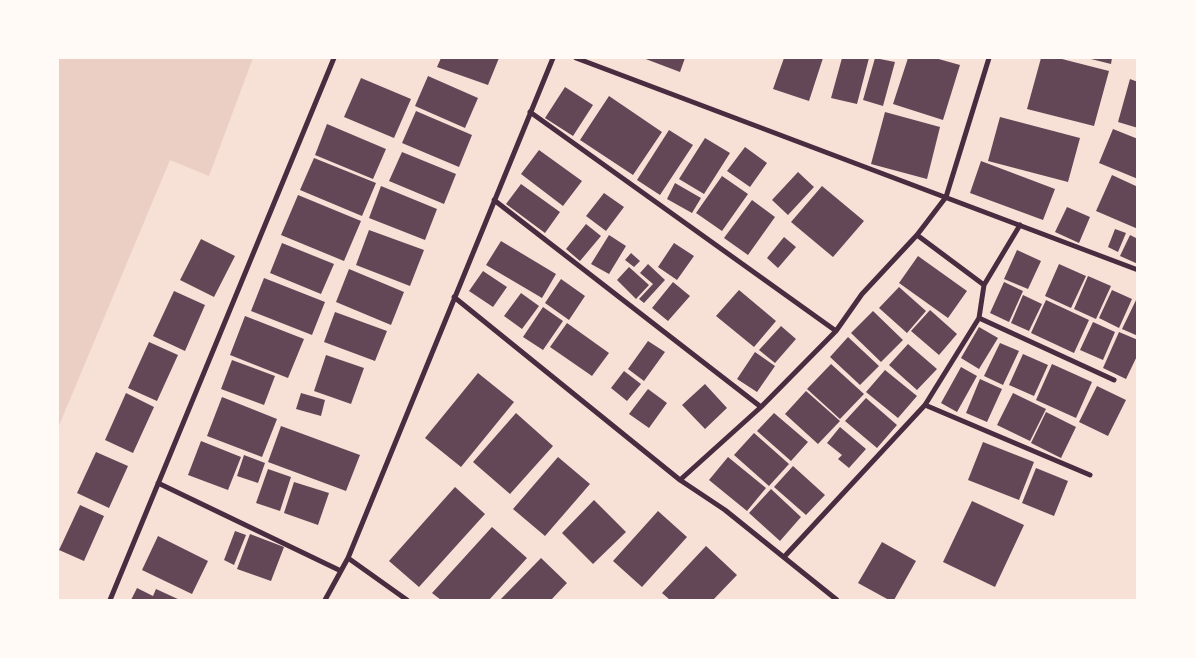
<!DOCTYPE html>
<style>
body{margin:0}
#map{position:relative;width:1195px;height:658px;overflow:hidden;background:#f7e1d7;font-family:Quicksand,sans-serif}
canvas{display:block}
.frame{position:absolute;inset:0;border:59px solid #fffaf5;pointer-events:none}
</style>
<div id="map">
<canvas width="1195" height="658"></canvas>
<div class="frame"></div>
</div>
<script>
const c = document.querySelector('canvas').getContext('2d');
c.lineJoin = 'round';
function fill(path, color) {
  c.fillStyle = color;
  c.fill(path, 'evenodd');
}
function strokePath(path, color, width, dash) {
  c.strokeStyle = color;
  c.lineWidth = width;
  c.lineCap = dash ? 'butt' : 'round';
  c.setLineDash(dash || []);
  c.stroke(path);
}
fill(new Path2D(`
 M58,58H253L209,176L170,160L58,428Z`), '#ebcfc5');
fill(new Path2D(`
 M441,58H499L488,85L437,67Z
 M643,58H685L680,72Z
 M784,58H823L809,101L773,89Z
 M842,58H869L857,104L831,98Z
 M875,58L895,62L883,106L863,100Z
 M908,58H935L960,65L943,120L893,104Z
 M1041,58H1058L1109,71L1094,126L1027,109Z
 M1087,58H1112L1111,64Z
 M428,76L478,98L465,128L415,106Z
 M361,78L411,99L394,138L344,117Z
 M1130,79L1138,82V128L1118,122Z
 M565,87L593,105L573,136L545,118Z
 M609,96L662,132L633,175L580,140Z
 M416,111L472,135L459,167L402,143Z
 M885,112L940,127L927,179L871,164Z
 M1000,117L1080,138L1068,182L988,161Z
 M327,124L386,149L373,179L315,155Z
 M1113,129L1138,139V179L1099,163Z
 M669,130L693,145L660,195L637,180Z
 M705,138L730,153L704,194L679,179Z
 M745,147L767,163L750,187L727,171Z
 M539,150L582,181L563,206L521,174Z
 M402,152L456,174L444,204L389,181Z
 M314,158L376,183L362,216L300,190Z
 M981,161L1055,189L1043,220L970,193Z
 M798,172L814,187L788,215L772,200Z
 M1112,175L1138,187V229L1096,211Z
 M722,176L748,194L722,231L696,213Z
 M675,183L701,198L692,213L667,199Z
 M521,184L560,212L545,233L506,204Z
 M381,186L437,209L425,240L369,218Z
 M822,186L864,221L833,257L791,222Z
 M604,193L624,207L606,231L586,216Z
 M298,195L361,221L344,261L281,235Z
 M752,200L775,217L748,255L724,238Z
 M1067,207L1090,217L1079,243L1055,232Z
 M586,224L601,236L580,261L566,249Z
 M1115,229L1126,233L1118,252L1108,247Z
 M369,230L424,250L410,286L356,265Z
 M609,235L626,246L609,274L591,264Z
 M1130,235L1138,239V264L1120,256Z
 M784,237L796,247L778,268L767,258Z
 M201,239L235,256L214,297L180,280Z
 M501,241L556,274L542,298L486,265Z
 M282,243L334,264L321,294L270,273Z
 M674,243L694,256L677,280L658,267Z
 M1017,250L1041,261L1028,289L1004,279Z
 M631,253L640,261L634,267L625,260Z
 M918,256L967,291L948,318L899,283Z
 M648,264L665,280L644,303L639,299L653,284L640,273Z
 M1059,264L1086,276L1071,308L1045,296Z
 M629,267L649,285L636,299L617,280Z
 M349,269L404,292L391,325L336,302Z
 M483,271L507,287L493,307L469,291Z
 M1088,276L1111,286L1096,319L1074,309Z
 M264,278L325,302L312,335L251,311Z
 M561,279L585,296L569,320L545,303Z
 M673,282L690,296L668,321L652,308Z
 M1004,282L1023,291L1009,322L990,313Z
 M899,287L926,311L907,333L879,308Z
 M739,290L776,321L754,347L716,316Z
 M1112,290L1132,299L1119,328L1099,318Z
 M174,291L205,305L185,351L153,336Z
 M521,293L539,306L522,329L504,316Z
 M1023,295L1042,304L1029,331L1011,323Z
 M1138,296V336L1122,329Z
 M1046,300L1089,320L1074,353L1031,333Z
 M543,307L563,321L543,350L523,337Z
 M930,310L957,334L939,355L911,331Z
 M873,311L903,340L881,362L851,333Z
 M335,312L387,331L375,361L324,342Z
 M245,316L304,339L288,378L230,355Z
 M1093,322L1115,332L1103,360L1080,350Z
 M567,323L609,353L592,376L550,347Z
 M781,326L796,339L775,363L759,350Z
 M979,327L998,338L979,369L961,358Z
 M1119,332L1138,340V354L1126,379L1103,368Z
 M848,337L879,366L860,385L830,357Z
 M648,341L665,352L644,381L628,369Z
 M149,342L178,355L157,401L128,388Z
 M1000,343L1019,351L1003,385L984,376Z
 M908,344L937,369L917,390L889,365Z
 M755,352L775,366L757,392L737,379Z
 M1023,354L1048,365L1034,396L1009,385Z
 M326,355L364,368L351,404L314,391Z
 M232,360L275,376L264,405L221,389Z
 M831,364L864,394L840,419L807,389Z
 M1052,364L1092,382L1076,418L1036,400Z
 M961,367L977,376L957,412L941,403Z
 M885,370L917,396L898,418L866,392Z
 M624,371L641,384L627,401L611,388Z
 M478,373L514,402L461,467L425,438Z
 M980,379L1002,389L987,422L966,413Z
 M705,384L727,408L705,429L682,405Z
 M1097,386L1126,400L1108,436L1079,422Z
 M648,389L667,403L649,428L629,414Z
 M806,391L840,421L818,444L785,414Z
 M126,393L154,407L133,453L105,440Z
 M301,393L325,400L321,416L296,409Z
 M1013,393L1046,409L1030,441L997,425Z
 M222,397L277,419L262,457L207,436Z
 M866,398L897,425L877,448L845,421Z
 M1046,412L1076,427L1061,458L1031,443Z
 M516,413L553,446L510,494L473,462Z
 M774,413L808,442L791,461L757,431Z
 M281,426L360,455L346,491L268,462Z
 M840,427L866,449L849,468L838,459L842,455L827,443Z
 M754,433L789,464L769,486L734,455Z
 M201,441L241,457L228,490L188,475Z
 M983,442L1034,462L1019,500L968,480Z
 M96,452L128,466L109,508L77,493Z
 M244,455L265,463L258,483L237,476Z
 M558,457L590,484L545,536L513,509Z
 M728,457L766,488L747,511L709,480Z
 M793,466L825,495L806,515L774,487Z
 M1036,468L1068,481L1054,516L1022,503Z
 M268,469L291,477L280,511L256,503Z
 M294,482L329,493L318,525L284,513Z
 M455,487L485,514L419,587L389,561Z
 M771,489L801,517L780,541L749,513Z
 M594,500L626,532L593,564L562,533Z
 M972,501L1024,525L995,587L943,562Z
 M80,505L104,516L84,561L59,550Z
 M658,511L687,537L642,587L613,561Z
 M492,527L527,558L489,600H441L432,593Z
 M235,531L246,535L234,565L224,560Z
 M250,534L284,547L271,581L237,569Z
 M158,536L208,561L192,594L142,570Z
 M882,542L916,561L894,600H889L858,583Z
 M706,546L737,575L713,600H670L662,593Z
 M541,558L567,583L551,600H500Z
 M137,588L153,596L156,589L180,600H131Z`), '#644757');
strokePath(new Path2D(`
 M576,58L1138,270
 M530,112L836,331
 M494,200L761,407
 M917,235L984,285
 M454,297L680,480L725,510L837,600
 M979,318L1114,380
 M925,405L1090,475
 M680,480L761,407L836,331L862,294L917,235L946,197L989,58
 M158,483L341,571
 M784,557L925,405L979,318L984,285L1020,225
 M348,558L407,600
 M110,600L334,58
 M325,600L348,558L553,58`), '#4a2c40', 5);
</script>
